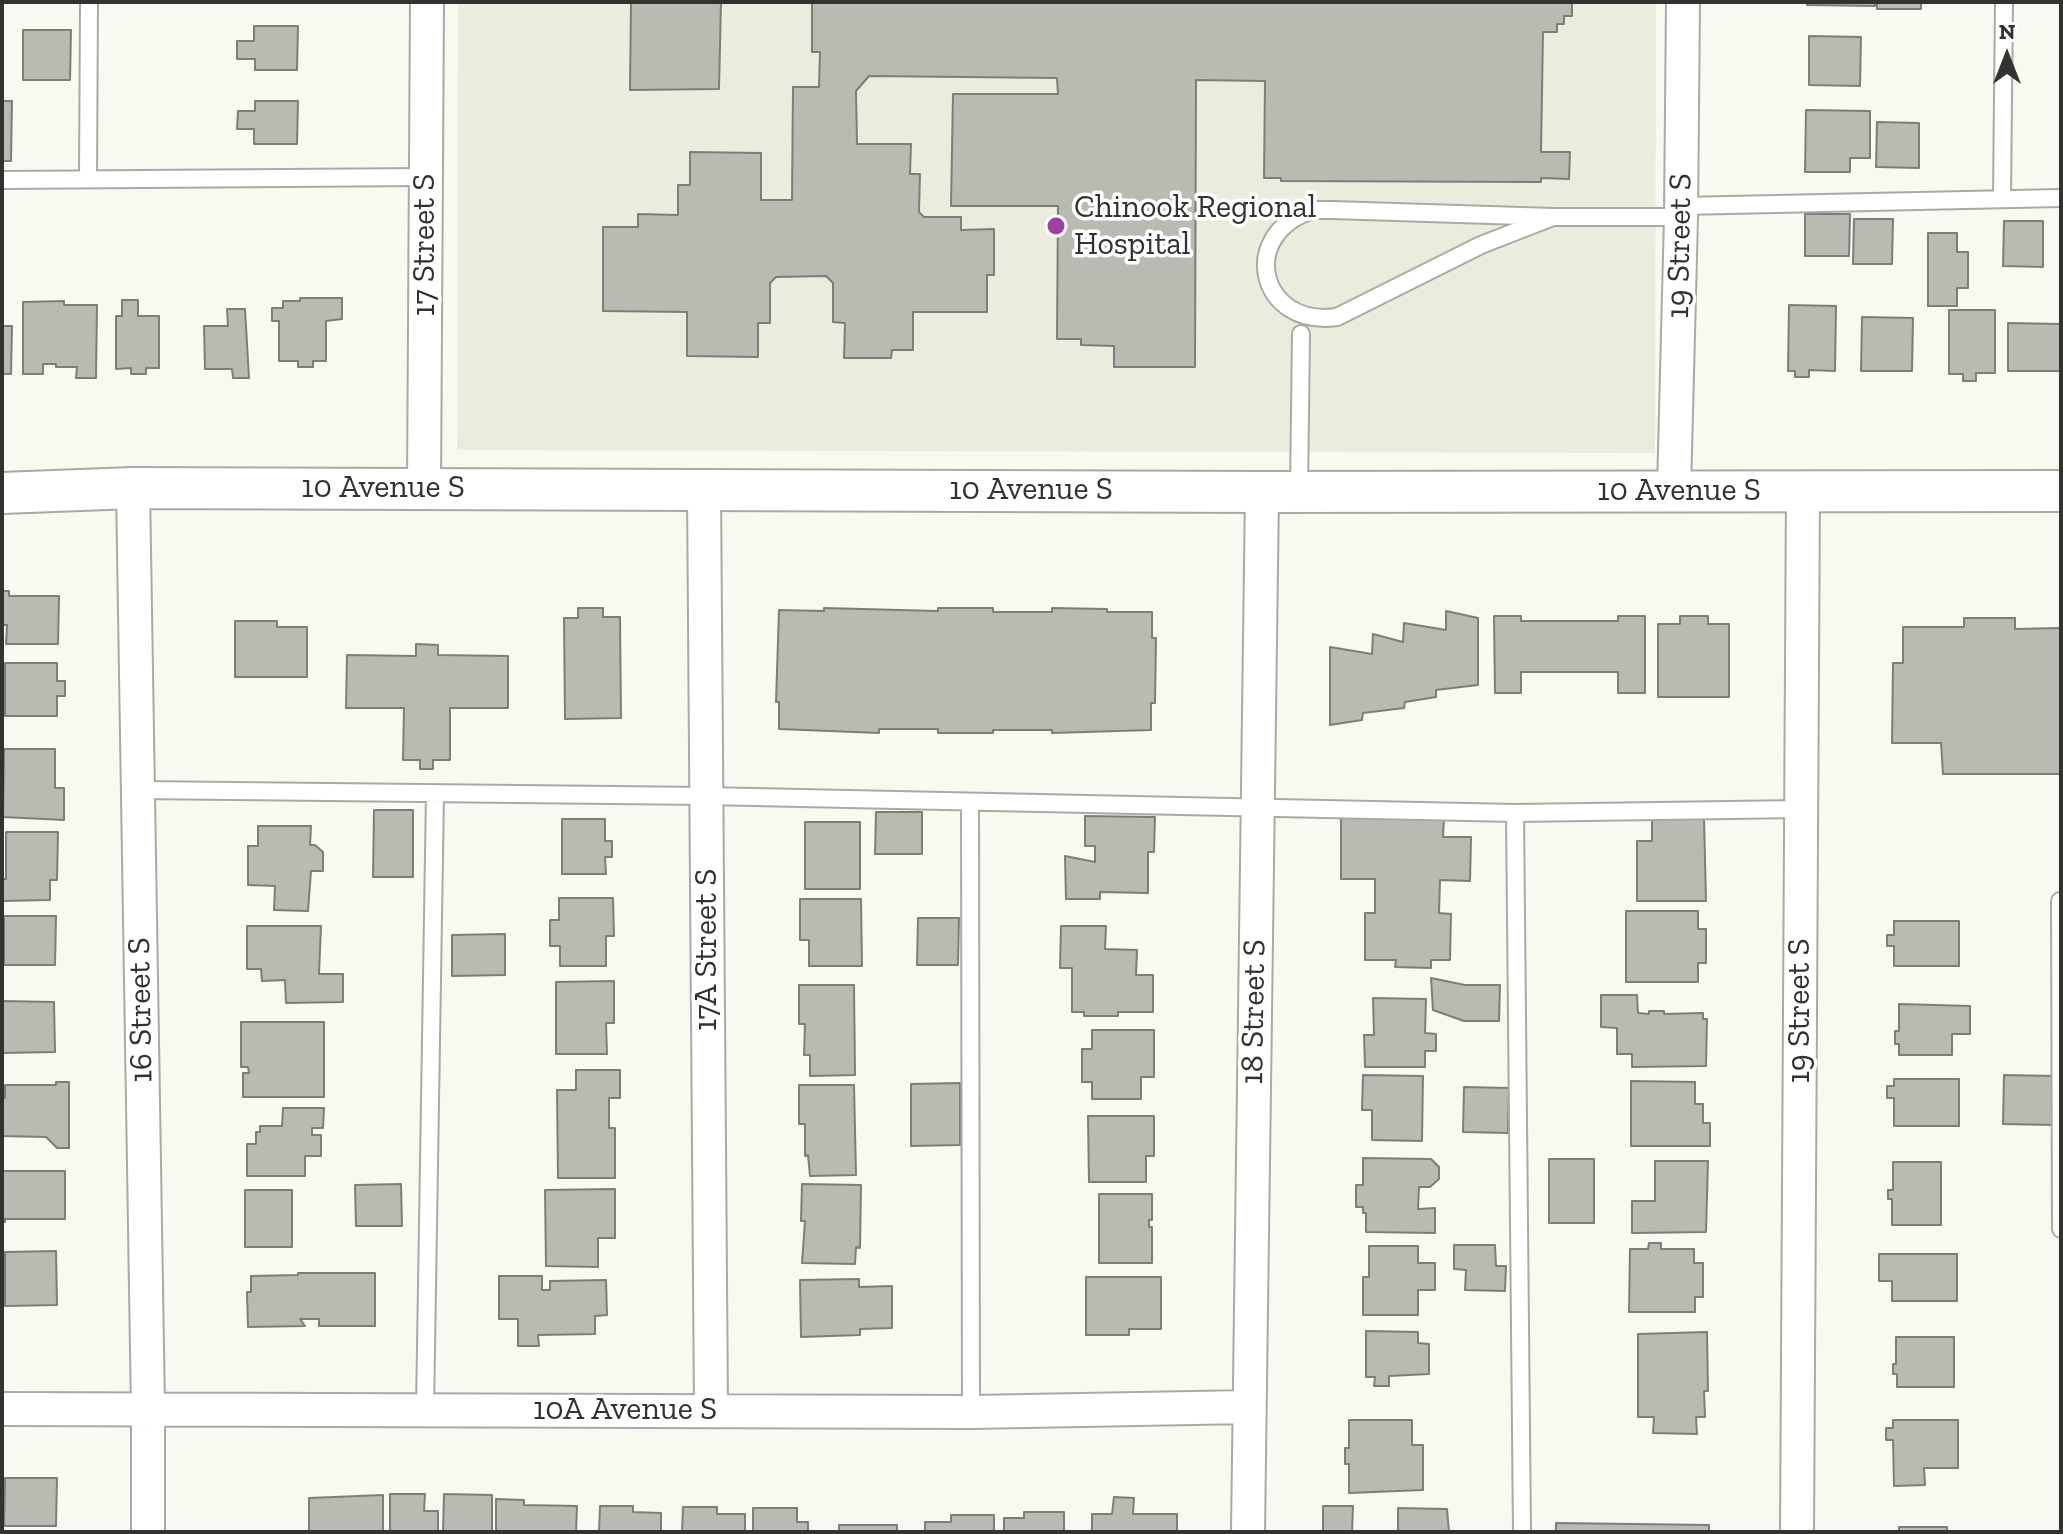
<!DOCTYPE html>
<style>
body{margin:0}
#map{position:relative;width:2063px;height:1534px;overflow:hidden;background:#f8f9f1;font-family:"Zilla Slab",serif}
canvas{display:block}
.frame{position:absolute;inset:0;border:4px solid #323330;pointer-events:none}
.north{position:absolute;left:1967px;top:16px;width:80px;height:80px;-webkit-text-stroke:6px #fff;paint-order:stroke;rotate:0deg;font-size:22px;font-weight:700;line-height:32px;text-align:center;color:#323330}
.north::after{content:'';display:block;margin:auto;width:28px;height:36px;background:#323330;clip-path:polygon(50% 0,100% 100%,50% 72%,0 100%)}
</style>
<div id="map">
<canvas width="2063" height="1534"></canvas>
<div class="frame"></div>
<div class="north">N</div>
</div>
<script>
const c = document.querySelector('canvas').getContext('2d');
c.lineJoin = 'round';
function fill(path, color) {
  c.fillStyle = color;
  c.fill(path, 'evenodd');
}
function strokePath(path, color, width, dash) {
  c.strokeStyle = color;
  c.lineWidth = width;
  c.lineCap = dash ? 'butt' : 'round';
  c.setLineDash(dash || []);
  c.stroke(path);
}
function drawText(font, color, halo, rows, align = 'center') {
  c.font = font + ' "Zilla Slab",serif';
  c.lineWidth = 7;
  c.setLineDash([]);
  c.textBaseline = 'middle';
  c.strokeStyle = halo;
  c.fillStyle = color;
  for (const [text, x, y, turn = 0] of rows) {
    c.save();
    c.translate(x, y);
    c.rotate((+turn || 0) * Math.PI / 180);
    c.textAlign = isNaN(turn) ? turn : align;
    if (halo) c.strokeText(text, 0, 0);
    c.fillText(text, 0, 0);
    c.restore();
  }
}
fill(new Path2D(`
 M458,2H1656L1655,453L457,450Z`), '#eaedde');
const building = new Path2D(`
 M631,2H721L719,89L630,90Z
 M812,2H1572V16H1564V24H1557V32H1543L1541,152H1570L1569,179L1541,178V182L1281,181V178H1264L1265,81L1196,80L1195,367H1114V346L1081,345V339H1057L1058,206H951L953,94H1058L1057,78L869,76L856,91L857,144H911L910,174H920L919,212L924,217H961V230L994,229V275H987V312H913V350H892L891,358H844L845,323L833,322V283L826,276L776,277L770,283V323H758V357L687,356V312L603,311V227H638V214L678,215V185H690V152L761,153V200H792L793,87H819L820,52H812Z
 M1807,2H1875V6L1807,5Z
 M1877,2H1921V9H1877Z
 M254,26H298L297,70H255V59H237V41H254Z
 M23,30H71L70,80H23Z
 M1809,36L1861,37L1860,86L1809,85Z
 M2,101H12L11,161H2Z
 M255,101H298L297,144H254V129H237L238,111H255Z
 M1806,110L1870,111V158H1850V172H1805Z
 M1877,122L1919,123V168L1876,167Z
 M1805,214H1850L1849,256H1805Z
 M1854,219H1893L1892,264H1853Z
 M2004,221H2043V267L2003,266Z
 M1928,233H1957V252H1968V288H1957V306H1928Z
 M300,298H342V319L326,321V361H313V367H298V361H279V321H272V308H283V301H300Z
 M122,300H138V316H159V368H146V374H131V368L116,369V316H122Z
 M64,301V305H97L96,378H76L77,367H56V364H43V374H23V302Z
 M1789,305L1836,306L1835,371L1809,370V377H1795V371H1788Z
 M227,309H245L249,378H233L232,369H205L204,326H228Z
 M1949,310H1995V373H1976V381H1963V374H1949Z
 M1862,317L1913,318L1912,371H1861Z
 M2008,323L2061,324V371H2008Z
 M2,326H12L11,374H2Z
 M2,591H9V596H59L58,644H6L7,625H2Z
 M578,608H603V617H620L621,718L565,719L564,618H578Z
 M824,608L938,611V608H993V612H1052V608L1107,609V612H1152V638H1156L1155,703H1151V730L1052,733V730H993V733H938V729H879V733L779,729V702H776L779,610L824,611Z
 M1446,611L1478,618V685L1436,690V697L1405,702L1404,708L1363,713L1362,720L1330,725V647L1372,654L1373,634L1403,642L1404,623L1446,630Z
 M1494,616H1521V621H1618V616H1645V693H1618V672H1521V693H1495Z
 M1680,616H1708V624H1729V697H1658V624H1680Z
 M1964,618H2015V629L2061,628V774H1943L1941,743H1892L1893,663H1903V627H1964Z
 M235,621H277V627H307V677H235Z
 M416,644L438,645V655L508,656V708H450V760H433V769H420V760H403L404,708H346L347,655L416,656Z
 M5,663H57V681H65V696H57V716H5Z
 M4,749H55V788H64V820L3,817Z
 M374,810H413V877H373Z
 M876,812H922V854H875Z
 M1085,816L1155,817L1154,852H1148V893L1100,892V899H1066L1065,856L1095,862V846H1085Z
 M1341,817L1444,818L1443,837H1471L1470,881L1440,880L1439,913L1451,914L1450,960H1431V968L1395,967L1396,960H1365V913H1375V879H1341Z
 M1652,817L1704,818L1706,901H1637V841H1652Z
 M562,819H605V841H612V857H605L606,874H562Z
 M805,822H860V889H805Z
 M258,826H311L310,845H315L323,852V871H311L308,911L274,910L275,886L248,885V846H258Z
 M6,832H58L57,880H50V900L2,901V879H6Z
 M559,898H613L614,936H606V966H560V946H550V920H559Z
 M800,899H861L862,966H809V940H800Z
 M1626,911H1698V929H1706V963H1698V982H1626Z
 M4,916H56L55,965H4Z
 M918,918H959L958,965H917Z
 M1894,921H1959V966H1894V946H1887V935H1894Z
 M247,926H321L319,974H343V1002L286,1003L285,980L262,981L261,969H247Z
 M1061,926H1106L1105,949L1137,950L1136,975H1153V1012H1118V1016H1084V1012H1072V968H1060Z
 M505,934V975L452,976V935Z
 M1431,978L1465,985H1500L1499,1021H1464L1433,1010Z
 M614,981V1023H606L607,1054H556V982Z
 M799,985H854L855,1075L810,1076V1055H804L805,1024H799Z
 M1601,995H1637L1638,1013L1649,1014V1011H1664V1014L1703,1013V1019H1707L1706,1066L1632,1067V1054H1617V1028L1601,1027Z
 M1373,998L1426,999L1425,1033L1436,1034V1051H1425V1067H1365L1364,1035H1374Z
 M2,1001L54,1002L55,1052L2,1053Z
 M1899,1004L1970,1006V1034H1952V1055H1899V1044H1895V1031H1899Z
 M241,1022H324V1097H243V1073H249L248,1067H241Z
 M1092,1030H1154V1077H1141V1099H1092V1082H1082V1049H1092Z
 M576,1070H620V1098H609V1128H615V1178H558L557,1090H576Z
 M1363,1075L1423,1076L1422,1141L1372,1140V1110H1362Z
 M2004,1075L2055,1076L2054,1125L2003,1124Z
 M1894,1079H1959V1126H1894V1098H1887V1086H1894Z
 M1631,1081L1695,1082V1104H1703V1123H1710V1146H1631Z
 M56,1082H69V1148H57L46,1137L2,1136V1098H5V1085H56Z
 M960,1083V1145L911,1146V1084Z
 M799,1085H854L856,1175L810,1176L808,1155L805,1156V1124H799Z
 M1464,1087L1509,1088L1508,1133L1463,1132Z
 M283,1108H324L323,1128H312V1135H321V1156H305V1176H247V1144H256V1132H260V1126H282Z
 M1088,1116H1154V1156H1146V1182H1089Z
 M1363,1158L1431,1159L1439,1167V1179L1430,1187H1419L1418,1209L1435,1208V1233L1366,1232V1213H1363V1207H1356V1185H1363Z
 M1549,1159H1594V1223H1549Z
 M1655,1161H1708L1706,1232L1632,1233V1201H1655Z
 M1893,1162H1941V1225H1892V1199H1888V1190H1893Z
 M3,1171H65V1219H5V1222H2Z
 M401,1184L402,1226H356L355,1185Z
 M802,1184L861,1185L860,1248L856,1247L855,1264L802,1263L805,1221H801Z
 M615,1189V1238H598V1267L546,1266L545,1190Z
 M245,1190H292V1247H245Z
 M1099,1194H1152V1220H1149V1227H1152V1263H1099Z
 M1649,1243H1661V1249H1694V1263H1703V1297H1695V1312H1629L1630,1249H1648Z
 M1454,1245H1495L1496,1266H1506L1505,1291L1465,1290L1466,1270L1454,1269Z
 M1369,1246H1418V1263H1435V1290H1418V1315H1363V1277H1369Z
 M56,1251L57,1305L5,1306V1252Z
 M1879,1254H1957V1301H1892V1281H1879Z
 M298,1273H375V1326H319V1319H300L305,1326L248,1327L247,1292H251V1276L298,1275Z
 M499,1276H542V1290H550V1281L606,1280L607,1315L595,1316V1334L538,1335L539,1346H518V1319H499Z
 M1086,1277H1161V1329H1129V1335H1086Z
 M859,1279V1287L892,1286V1328L860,1329V1335L801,1337L800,1280Z
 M1366,1331L1418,1332V1343L1429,1344V1374L1389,1376V1386H1374L1375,1377H1366Z
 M1707,1332L1708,1391H1704L1705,1417H1696L1697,1434L1653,1433L1654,1417H1638V1334Z
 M1896,1337H1954V1387H1897V1374H1893V1364H1896Z
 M1349,1420H1412V1445H1423V1490L1349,1493V1464H1345V1448H1349Z
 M1893,1420H1958V1468H1924L1925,1485L1894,1486L1893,1440H1886V1428H1893Z
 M5,1478H57L56,1526H4Z
 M390,1494H425L424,1511H438V1532H390Z
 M444,1494L492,1495V1532H443Z
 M383,1495V1532H309V1498Z
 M1114,1497L1134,1498L1133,1514H1177V1532H1092V1514H1112Z
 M496,1499L524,1500V1505L577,1506L576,1532H496Z
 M600,1506H633V1512L661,1513V1532H599Z
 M1323,1506H1353L1352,1532H1323Z
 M683,1507H717V1514H745V1532H682Z
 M753,1508H797V1522H808V1532H753Z
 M1398,1508L1447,1509L1449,1532H1398Z
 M1024,1512H1064V1532H1004V1518H1024Z
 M951,1515H994V1532H925V1522H951Z
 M1556,1523L1709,1525V1532H1556Z
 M839,1525H897V1532H839Z
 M1899,1527H1947V1532H1899Z`);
fill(building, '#b9bbb3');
strokePath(building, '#7c7e77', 2);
const service = new Path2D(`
 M88,179L89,2
 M2,180L426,177
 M2002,197L2004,2
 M1681,206L2061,198
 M1313,210H1332L1553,217L1481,245L1337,317C1259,328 1237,234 1313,210Z
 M1553,217H1681
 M1299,492L1301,334
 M138,790L706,796L1515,813L1801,809
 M970,802L971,1412
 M1515,813L1522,1532
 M2060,901L2061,1229
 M425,1409L435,794`);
const minor = new Path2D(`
 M133,488L148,1410V1532
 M424,488L427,2
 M704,488L711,1411
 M1674,490L1681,217L1683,2
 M2,1409L971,1412L1248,1407
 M1248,1532L1262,492
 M1797,1532L1803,491`);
const tertiary = new Path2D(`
 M2,493L133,488L1262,492L2061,491`);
strokePath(service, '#a9aba3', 20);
strokePath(minor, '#a9aba3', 36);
strokePath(tertiary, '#a9aba3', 44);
strokePath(service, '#fff', 16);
strokePath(minor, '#fff', 32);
strokePath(tertiary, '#fff', 40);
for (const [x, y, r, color] of [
 [1056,226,10,"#a13ea3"]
]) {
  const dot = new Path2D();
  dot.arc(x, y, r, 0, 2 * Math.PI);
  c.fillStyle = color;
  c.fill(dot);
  strokePath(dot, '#fff', 3);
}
drawText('32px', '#323330', '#fff', [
 ["Chinook Regional",1074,208],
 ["Hospital",1074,245]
], 'left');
drawText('32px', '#323330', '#fff', [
 ["17 Street S",425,245,-90],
 ["19 Street S",1680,246,-89],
 ["10 Avenue S",383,488],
 ["10 Avenue S",1031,490],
 ["10 Avenue S",1679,491],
 ["17A Street S",707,950,-90],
 ["16 Street S",141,1010,-91],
 ["19 Street S",1800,1011,-90],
 ["18 Street S",1254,1012,-89],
 ["10A Avenue S",625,1410]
]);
</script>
